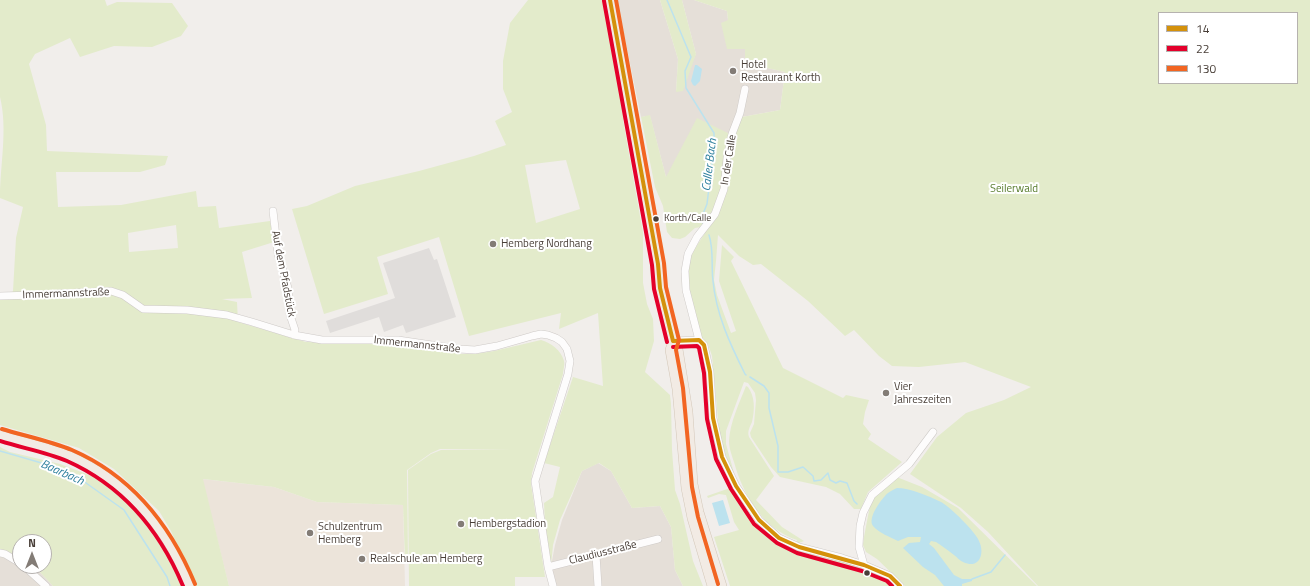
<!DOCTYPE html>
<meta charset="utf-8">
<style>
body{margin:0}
#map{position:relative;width:1310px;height:586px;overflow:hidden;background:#f1eeeb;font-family:"Titillium Web",sans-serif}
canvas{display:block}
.legend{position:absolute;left:1158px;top:12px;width:140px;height:72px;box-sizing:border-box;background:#fff;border:1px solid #b6b2af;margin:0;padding:5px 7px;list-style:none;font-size:12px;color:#483e37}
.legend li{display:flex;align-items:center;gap:8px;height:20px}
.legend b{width:20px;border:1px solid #b6b2af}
.north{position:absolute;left:12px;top:534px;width:40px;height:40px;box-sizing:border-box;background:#fff;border:1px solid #b6b2af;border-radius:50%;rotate:0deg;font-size:11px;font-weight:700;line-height:16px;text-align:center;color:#483e37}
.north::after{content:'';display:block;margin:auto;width:14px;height:18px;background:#837c76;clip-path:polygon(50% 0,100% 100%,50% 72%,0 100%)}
</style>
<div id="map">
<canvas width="1310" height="586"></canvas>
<ul class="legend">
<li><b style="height:5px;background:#d4910b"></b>14</li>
<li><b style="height:5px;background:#e4002b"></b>22</li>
<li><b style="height:5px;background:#f26522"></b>130</li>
</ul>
<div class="north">N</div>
</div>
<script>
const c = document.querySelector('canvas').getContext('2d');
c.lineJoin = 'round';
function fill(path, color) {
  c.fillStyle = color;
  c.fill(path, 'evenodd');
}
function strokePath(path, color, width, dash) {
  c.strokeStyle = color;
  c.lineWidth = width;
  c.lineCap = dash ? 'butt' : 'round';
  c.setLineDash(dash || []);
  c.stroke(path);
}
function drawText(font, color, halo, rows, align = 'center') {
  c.font = font + ' "Titillium Web",sans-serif';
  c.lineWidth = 4;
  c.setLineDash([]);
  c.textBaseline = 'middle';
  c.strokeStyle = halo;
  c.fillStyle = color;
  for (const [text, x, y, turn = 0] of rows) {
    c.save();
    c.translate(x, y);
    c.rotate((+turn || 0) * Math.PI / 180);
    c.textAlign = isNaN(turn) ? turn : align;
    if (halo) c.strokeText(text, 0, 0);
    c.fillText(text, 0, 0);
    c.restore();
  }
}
fill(new Path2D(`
 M617,0H660L678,59L676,92L696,54L682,0H694L727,11L728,20L745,49L746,63L785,72L780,110L742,117L735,136L666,177L650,116L641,117Z
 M598,463L611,471L632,508L660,506L671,527L675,570L683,586H556L551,566L555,545L562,520L582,471Z
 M0,550L14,554L20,558V566H32L37,569L53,586H0Z`), '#e5dfd8');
fill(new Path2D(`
 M202,479L274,487L317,502L403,505L405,586H229Z`), '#ece4da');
fill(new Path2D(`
 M0,0H105L107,6L117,2L172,3L188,26L181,36L152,47L114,46L80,57L70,38L35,54L29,64L46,125L47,151L168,156L165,165L140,172H56L58,207L121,205L196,191L198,207L216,206L219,228L270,221L274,242L242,252L252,298L222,299L237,302L238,322L306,342L398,344L462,354H475L494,351L541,340C551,343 561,350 564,361C565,365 563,371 563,374L532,473L531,484L545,577H515V586H409L408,470L431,454L441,450H511L440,449L431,453L407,470L408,561H405L403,505L317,502L274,487L203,479L229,586H195L171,531L159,511L114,469L79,448L0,425V299H7L13,291L16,238L23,207L0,198C0,164 8,130 0,97ZM176,225L178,248L129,252L128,233Z
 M528,0H604L626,118L623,120L643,233V283L647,304L653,319L654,341L645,372L670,395L671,404L672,450L675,490L680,504L693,561L703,586H683L675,570L671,527L660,506L632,508L611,471L599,463L582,471L560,520L553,545L551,566L546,546L544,503L553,497L560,467L544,463L573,377L603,386L598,313L559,329L561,313L469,336L439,237L377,257L388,294L324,314L292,209L307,206L355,186L419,171L474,156L506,145L495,121L512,112L503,89V61L510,23ZM566,160L580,209L536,223L525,165Z
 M660,0H682L696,54L683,91L676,92L678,59Z
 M694,0H1310V586H1038L988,532L961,508L910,474L937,437L966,413L1004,400L1031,387L965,362L919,367L892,366L879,356L854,330L845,336L808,301L761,264L753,265L739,256L718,235L716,261L714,280L717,295L731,333L736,331L719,281L722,245L734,257L731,261L783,368L843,398L846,395L869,400L865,412L863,424L871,434L868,439L902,462L868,492L861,509H854L840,494L826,487L780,477L771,467L751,437L750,433L754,424L756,400L755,393L748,383L744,382L726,431V444L734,473L732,474L723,448L719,430L712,356L708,344L701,336L689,291L687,271L690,256L705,233L701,227L695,228L685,237L680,239L672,238L667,232L663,206L655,187L641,117L650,115L666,177L697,118L734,136L742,117L780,110L785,72L745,63V49H727L721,23L728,20L727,11ZM1159,13H1297V83H1159Z
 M746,386L748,387C755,397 755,409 752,422C750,427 747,431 749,437L774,476L756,500L782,527L804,541L799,543L796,550C826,558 872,566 896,586H730L714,537L739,530L734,522L726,495L719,494L708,498L707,496L733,487C744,507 756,529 776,541C782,544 788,546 794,549L797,540C763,529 743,495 734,462C732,456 729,448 729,441C730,422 739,404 746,386Z
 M0,447L10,452L60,464L100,479L130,504L181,573L184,586H53L37,569L32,566H44V542H20V558L14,554L0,550Z
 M894,476L922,487L958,508L1037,586H905L877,559L866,552L863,545L864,537L872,495Z`), '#e3ebcb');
fill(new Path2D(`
 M429,248L434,260L437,259L456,317L406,333L403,325L384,332L379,317L330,333L326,321L395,298L383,263Z`), '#e0dddb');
fill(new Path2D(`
 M695,65H697L702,69L700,81L695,86L693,85L691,81Z
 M897,488C909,488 929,496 941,502C949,506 976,532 979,541C985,553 980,570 963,562C960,561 957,557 954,555C948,550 942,546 936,542L931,541L929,544L934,548L954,575L962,579H972V581L962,584V586H944L935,575L923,567L903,548L909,543L920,542L921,537H908L898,541C890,537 879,533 873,526C867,518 882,498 888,493C891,491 894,489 897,488Z
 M723,500L730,523L719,526L712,503Z`), '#bce2ee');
strokePath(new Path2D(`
 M667,0L691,57L685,71L686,88L714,133V146L707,204L703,214V225
 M709,235C714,250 711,266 713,281C716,314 730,344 745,374L746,375
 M750,377L764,386L769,393V408L778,446V472H788L803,467L813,476L814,481L821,480L828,473L830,480L836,483L840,481L847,483L854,501L857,504
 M0,451L52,466L79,478L124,510L167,577L170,586
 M972,579L991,572L1005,555`), '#bce2ee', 1.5);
const minor = new Path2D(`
 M273,211L278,254L288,288L290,315L295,330L294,335
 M0,296L35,295L111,291L123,295L143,309L187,310L227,315L252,322L294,335L322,340H398L459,349L475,350L497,346L532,336L541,334L548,335L556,338L562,342L567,349L570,361L568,374L535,481L548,567L553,586
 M699,340L686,290L685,271L688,254L697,237L715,214L724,189L727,158L732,134L740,113L745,89
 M673,341L699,340L704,345L710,372L713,418L722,457L736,486L759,520L779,538L799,547L842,558L864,565L890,576L900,586
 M0,553L5,554L20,563
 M596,555L598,586
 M864,565L859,547L860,526L863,513L872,495L909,464L933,432
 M24,566L46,586
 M548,567L658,539`);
const major = new Path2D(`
 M610,0L658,264L660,288L673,341L678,349L688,412L693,484L699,512L722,586
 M673,341L670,350L677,389L686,488L692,518L712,586
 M0,435C23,442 48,447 70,456C126,481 169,529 189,586`);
strokePath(minor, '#cecac7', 8);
strokePath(major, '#d3c7b8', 10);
strokePath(minor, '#fdfcfc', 7);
strokePath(major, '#f2ebe4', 9);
strokePath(new Path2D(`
 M610,0L658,264L660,288L673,341
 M673,341L699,340L704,345L710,372L713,418L722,457L736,486L759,520L779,538L799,547L864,565L890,576L900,586`), '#d4910b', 4);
strokePath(new Path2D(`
 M604,1L652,265L654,289L667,342
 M673,347L697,346L699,348L704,373L707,419L716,459L731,489L754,524L777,543L797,553L862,571L887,581L892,586
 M0,441C22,448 46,452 67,461C123,486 160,531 183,586`), '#e4002b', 4);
strokePath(new Path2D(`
 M616,0L664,263L666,287L679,340L676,350L683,388L692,487L698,517L718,584
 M2,429C25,436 50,441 72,450C132,476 170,524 195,584`), '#f26522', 4);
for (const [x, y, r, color] of [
 [733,71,4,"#837c76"],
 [656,219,3.5,"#483e37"],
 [493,244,4,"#837c76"],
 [886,393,4,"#837c76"],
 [461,524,4,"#837c76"],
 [310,533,4,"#837c76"],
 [362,559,4,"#837c76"],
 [867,573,3.5,"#483e37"]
]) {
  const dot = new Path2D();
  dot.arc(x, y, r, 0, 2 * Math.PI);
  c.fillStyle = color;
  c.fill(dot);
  strokePath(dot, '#fff', 1.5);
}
drawText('10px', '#483e37', '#fff', [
 ["Korth/Calle",664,219]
], 'left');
drawText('11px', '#483e37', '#fff', [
 ["Hotel",741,65],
 ["Restaurant Korth",741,78],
 ["Hemberg Nordhang",501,244],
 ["Vier",894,387],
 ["Jahreszeiten",894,400],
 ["Hembergstadion",469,524],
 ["Schulzentrum",318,527],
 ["Hemberg",318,540],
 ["Realschule am Hemberg",370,559]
], 'left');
drawText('11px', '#483e37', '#fff', [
 ["In der Calle",729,160,-81],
 ["Auf dem Pfadstück",283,274,79],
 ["Immermannstraße",66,294,-2],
 ["Immermannstraße",417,345,6],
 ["Claudiusstraße",603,553,-14]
]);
drawText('11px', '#557a2a', '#fff', [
 ["Seilerwald",1014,189]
]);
drawText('italic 12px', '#2b7e9c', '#fff', [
 ["Caller Bach",710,165,-83],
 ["Baarbach",62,473,24]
]);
</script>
